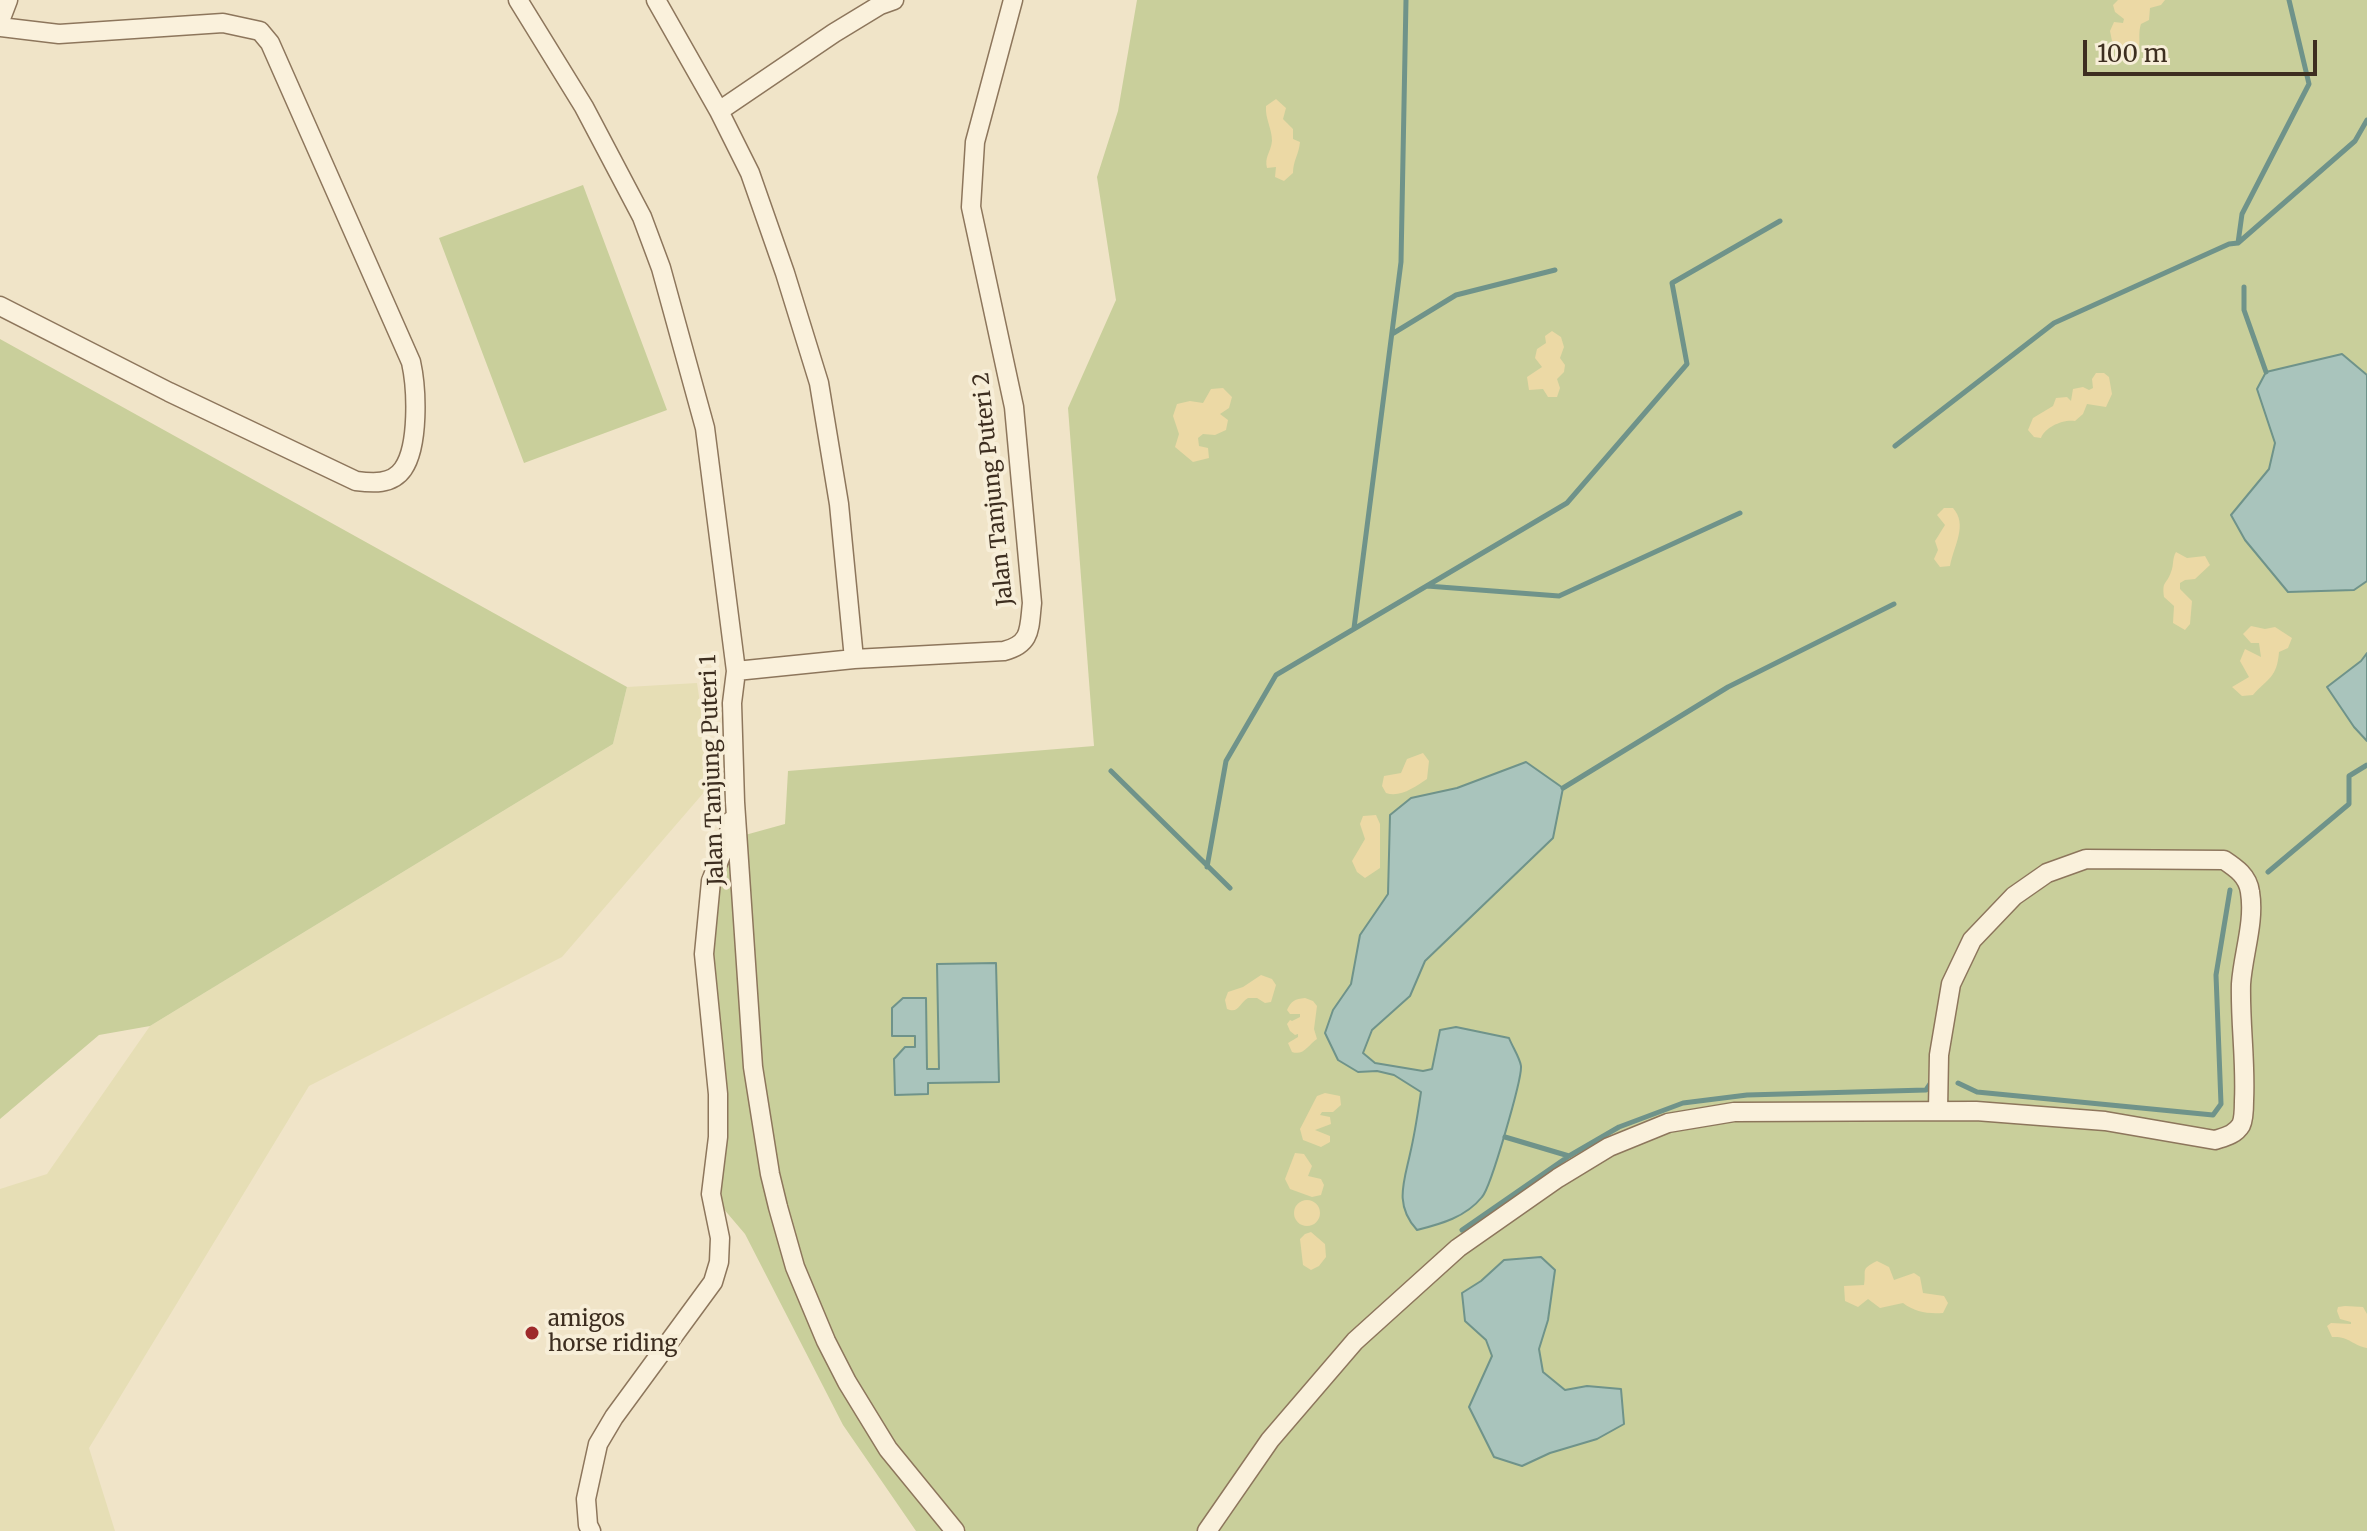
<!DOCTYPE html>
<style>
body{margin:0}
#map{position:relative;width:2367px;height:1531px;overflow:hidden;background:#f0e4c8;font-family:Merriweather,serif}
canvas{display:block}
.scale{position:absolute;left:2083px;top:40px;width:234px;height:36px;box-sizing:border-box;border:4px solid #3d2e20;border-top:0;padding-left:10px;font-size:24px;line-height:28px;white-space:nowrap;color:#3d2e20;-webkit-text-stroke:6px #f7eed8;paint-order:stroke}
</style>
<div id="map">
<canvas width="2367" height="1531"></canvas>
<div class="scale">100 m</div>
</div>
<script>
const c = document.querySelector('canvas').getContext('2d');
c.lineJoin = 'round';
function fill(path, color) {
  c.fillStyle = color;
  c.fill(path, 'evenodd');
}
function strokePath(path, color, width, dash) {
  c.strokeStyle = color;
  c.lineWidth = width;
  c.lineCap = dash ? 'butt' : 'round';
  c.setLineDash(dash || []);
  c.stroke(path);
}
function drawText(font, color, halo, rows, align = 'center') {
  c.font = font + ' Merriweather,serif';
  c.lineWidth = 8;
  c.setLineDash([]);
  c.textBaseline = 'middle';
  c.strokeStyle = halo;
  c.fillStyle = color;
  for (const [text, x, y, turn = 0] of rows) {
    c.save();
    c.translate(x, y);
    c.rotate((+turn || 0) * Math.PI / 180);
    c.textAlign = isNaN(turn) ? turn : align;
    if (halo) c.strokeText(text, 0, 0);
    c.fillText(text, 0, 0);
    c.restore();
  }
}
fill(new Path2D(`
 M697,683L712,783L562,957L309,1086L89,1448L115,1531H0V1189L47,1174L150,1026L613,744L627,687Z`), '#e6deb5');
fill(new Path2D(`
 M1137,0H2367V1531H916L843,1425L745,1234L711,1194L718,1137L704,954L727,840L785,824L788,771L1094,746L1068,408L1116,300L1097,177L1118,111Z
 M583,185L667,410L524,463L439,238Z
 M0,339L627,687L613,744L150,1026L99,1035L0,1119Z`), '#c9cf9b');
fill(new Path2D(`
 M2118,0H2165L2161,5L2150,8L2149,20L2141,24C2136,38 2146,53 2128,60L2121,56L2119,45L2112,41L2110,31L2114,22L2123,23L2124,19L2115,12L2113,5Z
 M1276,99L1286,108L1283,119L1293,129V139L1300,142C1299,154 1293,161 1293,173L1284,181L1275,177L1276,167L1267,168C1264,157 1271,152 1272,141C1272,128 1265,119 1266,106Z
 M1552,331L1561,337L1564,347L1560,358L1565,365L1564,372L1557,379L1560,388L1557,397H1548L1543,389L1529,390L1527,377L1542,367L1535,358L1537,349L1546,343L1545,336Z
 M2096,373H2104L2109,377L2112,394L2106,407L2087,404L2083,414L2075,421C2063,419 2045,427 2041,438L2034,437L2028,430L2033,418L2053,406L2056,398L2067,397L2071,401L2073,389L2083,387L2089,390L2093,388L2092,379Z
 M1223,388L1232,397L1229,408L1220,414L1228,420L1226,430L1215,435L1203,434L1198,438L1199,446L1208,448L1209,458L1193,462L1175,447L1179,434L1173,416L1177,404L1190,401L1203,403L1211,389Z
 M1944,508H1953C1968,525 1954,545 1950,566L1940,567L1934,559L1938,550L1935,541L1945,525L1937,515Z
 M2176,552L2187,558L2205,556L2210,565L2195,579L2185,580L2180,583V589L2192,601L2190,624L2185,630L2173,623L2174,606L2164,597C2162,580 2166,586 2171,572C2174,565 2172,559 2176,552Z
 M2251,626L2265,629L2275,627L2292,638L2288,648L2279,652C2277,678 2268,678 2253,695L2242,696L2232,687L2249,677L2240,661L2245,649L2261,657L2259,643H2251L2243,634Z
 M1423,753L1429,761L1427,779C1415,787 1400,798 1386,793L1382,786L1384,776L1401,773L1407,759Z
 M1376,815L1380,824V868L1365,878L1357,872L1352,861L1365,839L1360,824L1363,816Z
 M1261,975L1272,979L1276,985L1271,1002L1265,1003L1257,998H1248C1239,1003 1239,1014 1227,1009L1225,1000L1228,992L1243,987Z
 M1305,998L1313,1001L1317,1006L1314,1029L1317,1039C1308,1045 1304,1056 1292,1052L1288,1043L1298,1037V1034L1295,1035L1290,1031L1287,1024L1290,1020L1292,1021L1300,1017V1014H1290L1287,1010C1291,1001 1295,999 1305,998Z
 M1325,1093L1340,1096L1341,1105L1333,1112H1322L1320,1115L1330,1117L1331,1124L1315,1130L1330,1136V1142L1321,1147L1303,1140L1300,1129L1317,1096Z
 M1295,1153L1304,1154L1312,1166L1308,1176L1321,1179L1324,1185L1321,1195L1312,1197L1290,1189L1285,1179Z
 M1294 1213a13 13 0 1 1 26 0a13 13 0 1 1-26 0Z
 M1311,1232L1325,1244L1326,1257L1319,1266L1311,1270L1303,1265L1300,1239L1305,1234Z
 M1877,1261L1889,1267L1894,1280L1914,1273L1920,1277L1923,1293L1944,1296L1948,1303L1943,1313C1927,1314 1915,1312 1903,1303L1880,1308L1868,1299L1858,1307L1845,1301L1844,1286L1864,1285C1867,1270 1859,1270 1877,1261Z
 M2345,1306L2363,1307L2367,1314V1348C2352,1345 2349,1336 2332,1337L2327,1326L2331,1323L2351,1324V1322L2340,1319L2337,1311L2338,1307Z`), '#ecd9a5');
const water = new Path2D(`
 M2342,354L2367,375V581L2354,590L2288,592L2245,540L2231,515L2269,469L2275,443L2257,389L2266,372Z
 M2367,653V741L2354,727L2327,687L2361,661Z
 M1526,762L1563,788L1553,838L1425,961L1410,996L1372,1030L1363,1053L1375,1063L1423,1071L1432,1069L1440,1030L1456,1027L1509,1038C1512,1046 1520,1058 1521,1066C1522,1079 1491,1187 1482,1197C1466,1217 1441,1224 1417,1230C1394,1205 1404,1182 1410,1154C1415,1133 1418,1112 1421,1092L1394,1075L1377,1071L1358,1072L1338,1060L1325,1033L1333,1010L1351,984L1360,935L1388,894L1390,815L1411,798L1457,788Z
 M996,963L999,1082L928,1083V1094L895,1095L894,1059L905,1047H915V1036H892V1008L903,998H926L927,1069H939L937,964Z
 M1541,1257L1555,1270L1548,1320L1539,1349L1543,1372L1565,1390L1587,1386L1621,1389L1624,1424L1597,1439L1550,1453L1522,1466L1494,1457L1469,1407L1492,1356L1486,1340L1465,1321L1462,1293L1481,1281L1504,1260Z`);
fill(water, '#a9c4bc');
strokePath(water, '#6f938a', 2);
strokePath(new Path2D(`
 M2238,243L2242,214L2309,84L2289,0
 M2244,287V310L2266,372
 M1392,334L1456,295L1555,270
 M1895,446L2054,323L2229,244L2238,243L2355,141L2367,120
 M1427,586L1559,596L1740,513
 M1354,628L1401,262L1406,0
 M1111,771L1230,888
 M1563,788L1728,687L1894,604
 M1207,867L1226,761L1276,675L1567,503L1687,364L1672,283L1780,221
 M2268,872L2349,804V776L2367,765
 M1958,1083L1977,1092L2213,1115L2221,1104L2216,975L2230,890
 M1505,1137L1569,1156
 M1462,1230L1569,1156L1619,1127L1683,1103L1747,1095L1926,1090L1930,1084`), '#6f938a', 5);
const minor = new Path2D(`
 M518,0L584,107L642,217L661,268L705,428L736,671L732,703L735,802L753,1067L770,1174L778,1207L795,1267L826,1341L847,1382L888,1449L955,1531
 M656,0L719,111L750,173L785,273L819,383L839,504L854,659
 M0,21L8,0
 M0,27L59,34L223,23L260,31L270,43L411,362C417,389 419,446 403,469C392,485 372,483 356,481L169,392L0,306
 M719,111L834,33L880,5L894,0
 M736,671L854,659L1004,651C1032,644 1029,628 1032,603L1014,407L971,207L975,142L1013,0
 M591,1531L588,1525L586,1499L598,1444L614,1417L713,1282L719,1262L720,1238L711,1194L718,1137V1094L704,954L711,881L727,840L732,820
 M1207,1531L1270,1440L1355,1341L1458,1248L1558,1178L1609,1147L1668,1123L1734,1112L1976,1111L2105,1121L2215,1140C2224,1137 2235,1135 2241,1125C2244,1119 2244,1108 2244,1101C2246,1062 2240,1023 2241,984C2243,954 2255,922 2250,892C2248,876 2236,868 2224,860L2086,859L2047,873L2014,896L1972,940L1951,984L1939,1055L1938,1110`);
strokePath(minor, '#8d765c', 21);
strokePath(minor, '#faf1dc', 18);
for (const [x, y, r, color] of [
 [532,1333,8,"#9e2a2b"]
]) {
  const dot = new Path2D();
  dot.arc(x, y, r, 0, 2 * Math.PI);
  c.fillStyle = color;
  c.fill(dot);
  strokePath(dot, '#f7eed8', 3);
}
drawText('22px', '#3d2e20', '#f7eed8', [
 ["Jalan Tanjung Puteri 2",994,489,-96],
 ["Jalan Tanjung Puteri 1",713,770,-92]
]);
drawText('22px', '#3d2e20', '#f7eed8', [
 ["amigos",548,1320],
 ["horse riding",548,1345]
], 'left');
</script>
